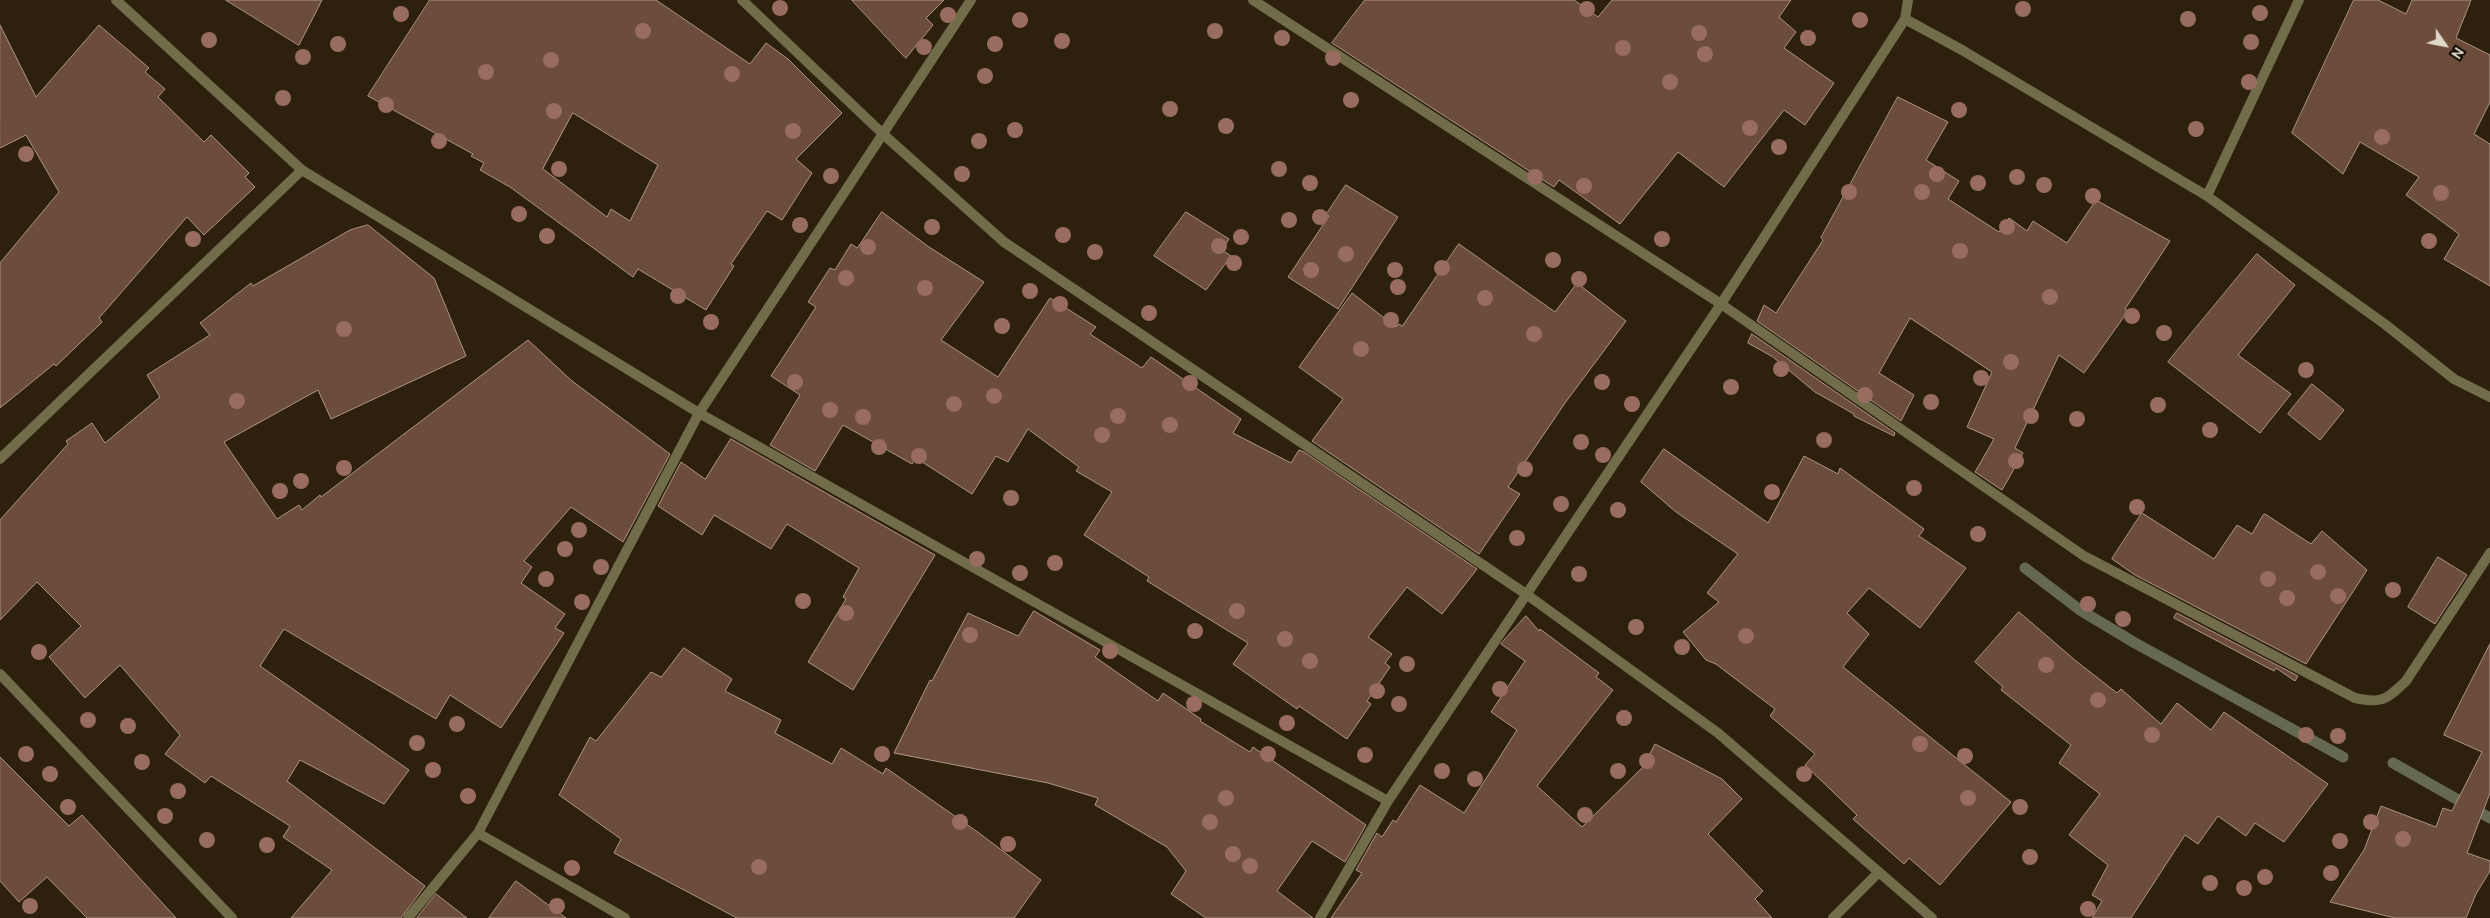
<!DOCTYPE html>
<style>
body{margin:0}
#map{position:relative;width:2490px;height:918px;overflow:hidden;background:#2d200d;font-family:Ubuntu,sans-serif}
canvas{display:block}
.north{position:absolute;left:2420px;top:20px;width:50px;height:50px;-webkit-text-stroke:4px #110b04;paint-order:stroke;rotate:123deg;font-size:14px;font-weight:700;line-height:20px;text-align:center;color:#e1d8cc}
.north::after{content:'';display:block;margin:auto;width:18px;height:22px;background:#e1d8cc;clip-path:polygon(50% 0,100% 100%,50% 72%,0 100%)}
</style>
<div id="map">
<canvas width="2490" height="918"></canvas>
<div class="north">N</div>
</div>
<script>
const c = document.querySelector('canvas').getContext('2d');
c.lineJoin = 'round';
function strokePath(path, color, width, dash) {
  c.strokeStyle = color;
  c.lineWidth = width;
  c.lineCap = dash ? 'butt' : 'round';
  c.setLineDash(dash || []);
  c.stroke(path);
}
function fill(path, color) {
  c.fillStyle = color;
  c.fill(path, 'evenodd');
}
strokePath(new Path2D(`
 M2025,568L2080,610L2135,643L2343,757
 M2393,763L2490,818`), '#656951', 11);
const building = new Path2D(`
 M226,0H322L299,45Z
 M430,0H656L750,64L766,43L788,59L842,113L796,159L812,173L782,220L767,211L731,264L734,266L706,310L638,269L633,277L510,187L480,170L484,163L471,156L473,154L368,96ZM573,113L658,165L630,221L611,209L607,217L543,169Z
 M852,0H944L926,18L933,25L906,58Z
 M1365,0H1574L1598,17L1612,0H1791L1779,17L1796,32L1784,48L1834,83L1805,125L1784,110L1724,187L1678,152L1620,224L1559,180L1554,187L1332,43Z
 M2354,0H2378L2406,14L2412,0H2471L2456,38L2490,55V102L2474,134L2490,144V286L2444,259L2459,234L2406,195L2419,177L2360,142L2343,174L2292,133Z
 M0,25L36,97L99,25L149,68L145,72L165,89L158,97L204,142L211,135L249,173L245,177L255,187L204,235L187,217L99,318L102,322L56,366L54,364L0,408V263L59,192L26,135L0,148Z
 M1898,97L1948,122L1926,160L1959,181L1948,199L1999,232L2009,218L2027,231L2033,221L2067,243L2096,200L2170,241L2125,309L2128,311L2084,373L2059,355L2015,448L2023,453L2002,490L1975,472L1994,439L1967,427L1992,372L1910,318L1879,373L1914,395L1901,421L1757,321L1764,305L1776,313L1823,240L1821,238Z
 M1346,185L1398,217L1338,309L1288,277L1329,216L1326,215Z
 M882,212L929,247L984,282L941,340L998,377L1050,298L1096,327L1090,334L1142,368L1151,357L1241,419L1233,433L1291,463L1299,450L1304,452L1477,569L1442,614L1407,587L1368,637L1392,654L1385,663L1390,667L1367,701L1371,704L1347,739L1299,706L1297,709L1233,664L1248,643L1147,581L1149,577L1084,535L1112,492L1076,471L1079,467L1028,429L1008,462L996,456L972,494L916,458L912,464L843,425L815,471L770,445L800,395L771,376L816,307L808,302L830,268L835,270L851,244L857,248Z
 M1186,212L1229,239L1222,250L1231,256L1206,290L1154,256Z
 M368,225L434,278L466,356L331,419L318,390L224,442L277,519L299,505L302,510L320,495L321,497L528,340L572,381L670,454L623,542L571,507L524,561L532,567L521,583L565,614L555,628L564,633L501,728L450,695L436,719L284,629L260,666L409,770L384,804L300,760L287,781L425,886L401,918H291L332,870L283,837L290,826L211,776L205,783L165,754L180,735L120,665L85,698L49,657L81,626L37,582L0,620V520L68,444L66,441L92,423L105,443L160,397L147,375L210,335L200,323L251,283L253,286L350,230Z
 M1459,244L1555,312L1577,283L1626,321L1565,403L1508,487L1520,494L1479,554L1312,441L1343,399L1299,367L1352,293L1396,327L1399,324L1402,326Z
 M2257,254L2295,285L2238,355L2291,394L2260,433L2168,362Z
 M1752,334L1895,433L1894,436L1854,416V414L1815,392L1773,357L1748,343Z
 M2312,384L2344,410L2320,440L2288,414Z
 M731,439L935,555L853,690L808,662L846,599L843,597L859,568L787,524L771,549L714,515L702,535L658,506L681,462L705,479Z
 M1664,449L1768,523L1804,456L1838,474L1840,468L1924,529L1919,536L1966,568L1920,628L1869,588L1847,613L1869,634L1843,667L2011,802L1940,885L1909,858L1904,864L1853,819L1857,815L1805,765L1815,754L1770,716L1775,709L1716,664L1706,660L1683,632L1719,602L1707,593L1738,554L1676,512L1641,482Z
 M2142,513L2214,559L2237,525L2252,534L2263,515L2265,514L2311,544L2322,531L2367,570L2306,664L2135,575L2112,559Z
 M2438,557L2467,575L2435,624L2408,607Z
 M1034,611L1100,650L1095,657L1158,701L1163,693L1201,719L1200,721L1250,752L1253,747L1366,825L1345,862L1312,841L1277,891L1313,918H1206L1171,894L1186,871L1167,847L1095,805L1098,798L1048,783L894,753L930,680L932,681L968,613L1018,636Z
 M2019,612L2076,661L2117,693L2121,689L2161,724L2177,703L2211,730L2224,712L2328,784L2284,842L2255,823L2246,836L2218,816L2198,844L2185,835L2131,918H2092L2102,901L2092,895L2108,865L2069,835L2100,794L2059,763L2071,745L2001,690L2003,687L1975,662Z
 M2177,613L2298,676L2295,681L2276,668L2274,671L2174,618Z
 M1526,616L1539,631L1540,629L1599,673L1596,677L1613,690L1537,786L1582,827L1643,767L1655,744L1722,779L1742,799L1708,834L1763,891L1755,899L1772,918H1331L1362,873L1356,870L1377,833L1382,837L1393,820L1396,822L1420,785L1464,813L1517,730L1491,712L1525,661L1501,644Z
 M2490,644V793L2467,853L2490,861V871L2476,894L2466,918H2395L2330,902L2364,850L2381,806L2436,827L2443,808L2452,811L2482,752L2444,735Z
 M684,648L732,679L725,691L781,720L775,733L832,764L841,748L883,774L886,768L979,833L1041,880L1014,918H737L614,853L621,839L559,795L590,737L596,741L651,672L661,677Z
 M0,757L69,826L82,815L176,918H87L47,877L19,902L0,881Z
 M516,881L566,918H489Z
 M436,894L467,918H417Z`);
fill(building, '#6c4c3a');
strokePath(building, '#af9586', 1);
strokePath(new Path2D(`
 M116,0L302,170L699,413L1388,801
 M742,0L883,134L1004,242L1526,594L1718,733L1932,918
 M1253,0L1721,304L2084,556L2355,698C2382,704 2386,700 2406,681L2490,553
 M1905,19L1962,50L2207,196L2386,325L2454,379L2490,397
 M2207,196L2299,0
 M0,459L302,170
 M0,674L232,918
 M478,833L625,918
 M408,918L478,833L699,413L971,0
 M1320,918L1388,801L1721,304L1905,19L1908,0
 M1833,918L1879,872`), '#716c4a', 10);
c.fillStyle = '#986d60';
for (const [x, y] of [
 [780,8],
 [1587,9],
 [2023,9],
 [2260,13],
 [401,14],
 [948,15],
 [2188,19],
 [1020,20],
 [1860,20],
 [643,31],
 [1215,31],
 [1699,33],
 [1282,38],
 [1808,38],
 [209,40],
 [1062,41],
 [2251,42],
 [338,44],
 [995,44],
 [924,47],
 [1623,48],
 [1705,54],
 [303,57],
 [1333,58],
 [551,60],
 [486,72],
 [732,74],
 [985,76],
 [1670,82],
 [2249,82],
 [283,98],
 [1351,100],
 [386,105],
 [1170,109],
 [1959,110],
 [554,111],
 [1226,126],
 [1750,128],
 [2196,129],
 [1015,130],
 [793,131],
 [2382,137],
 [439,141],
 [979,141],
 [1779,147],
 [26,154],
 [559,169],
 [1279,169],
 [962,174],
 [1937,174],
 [831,176],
 [1535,177],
 [2017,177],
 [1310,183],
 [1978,183],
 [2044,185],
 [1584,186],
 [1849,192],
 [1922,192],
 [2441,193],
 [2093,196],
 [519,214],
 [1320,217],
 [1289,220],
 [800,225],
 [932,227],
 [2007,227],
 [1063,235],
 [547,236],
 [1241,237],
 [193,239],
 [1662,239],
 [2429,241],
 [1219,246],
 [868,247],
 [1960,251],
 [1095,252],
 [1346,254],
 [1553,260],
 [1234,263],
 [1442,268],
 [1311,270],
 [1395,270],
 [846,278],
 [1579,279],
 [1398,287],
 [925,288],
 [1030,291],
 [678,296],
 [2050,297],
 [1485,298],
 [1060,304],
 [1149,313],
 [2132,316],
 [1391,320],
 [711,322],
 [1002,326],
 [344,329],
 [2164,333],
 [1534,334],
 [1361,349],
 [2011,362],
 [1781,369],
 [2306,370],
 [1981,378],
 [795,382],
 [1602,382],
 [1190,383],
 [1731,387],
 [1865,395],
 [994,396],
 [237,401],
 [1931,402],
 [954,404],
 [1632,404],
 [2158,405],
 [830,410],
 [1118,416],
 [2031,416],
 [863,417],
 [2077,419],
 [1170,425],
 [2210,430],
 [1102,435],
 [1824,440],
 [1581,442],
 [879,447],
 [1603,455],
 [919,456],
 [2016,461],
 [344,468],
 [1525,469],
 [301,481],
 [1914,488],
 [280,491],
 [1772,492],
 [1011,498],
 [1561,504],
 [2137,507],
 [1618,510],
 [579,530],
 [1978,534],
 [1517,538],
 [565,549],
 [977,559],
 [1055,563],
 [601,567],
 [2318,572],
 [1020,573],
 [1579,574],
 [546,579],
 [2268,579],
 [2393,590],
 [2338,596],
 [2287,598],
 [803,601],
 [582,602],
 [2088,604],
 [1237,611],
 [846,613],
 [2123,619],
 [1636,627],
 [1195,631],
 [970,635],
 [1746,636],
 [1285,639],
 [1682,647],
 [1110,651],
 [39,652],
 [1310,661],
 [1407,664],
 [2046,665],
 [1500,689],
 [1377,691],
 [2098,700],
 [1194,704],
 [1399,704],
 [1624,718],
 [88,720],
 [1287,723],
 [457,724],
 [128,726],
 [2152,735],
 [2306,735],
 [2338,736],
 [417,743],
 [1920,744],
 [26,754],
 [882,754],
 [1268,754],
 [1365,755],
 [1965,756],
 [1647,761],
 [142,762],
 [433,770],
 [1442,771],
 [1618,771],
 [50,774],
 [1804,774],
 [1475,779],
 [178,791],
 [468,796],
 [1226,798],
 [1968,798],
 [68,807],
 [2020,807],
 [1585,815],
 [165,816],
 [960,822],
 [1210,822],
 [2371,822],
 [2403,839],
 [207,840],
 [2340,841],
 [1008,844],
 [267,845],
 [1233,854],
 [2030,857],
 [1250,866],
 [759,867],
 [572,868],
 [2331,873],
 [2265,877],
 [2210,883],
 [2244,888],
 [30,906],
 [557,906],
 [2088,909]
]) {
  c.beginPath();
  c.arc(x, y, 8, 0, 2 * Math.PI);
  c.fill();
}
</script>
